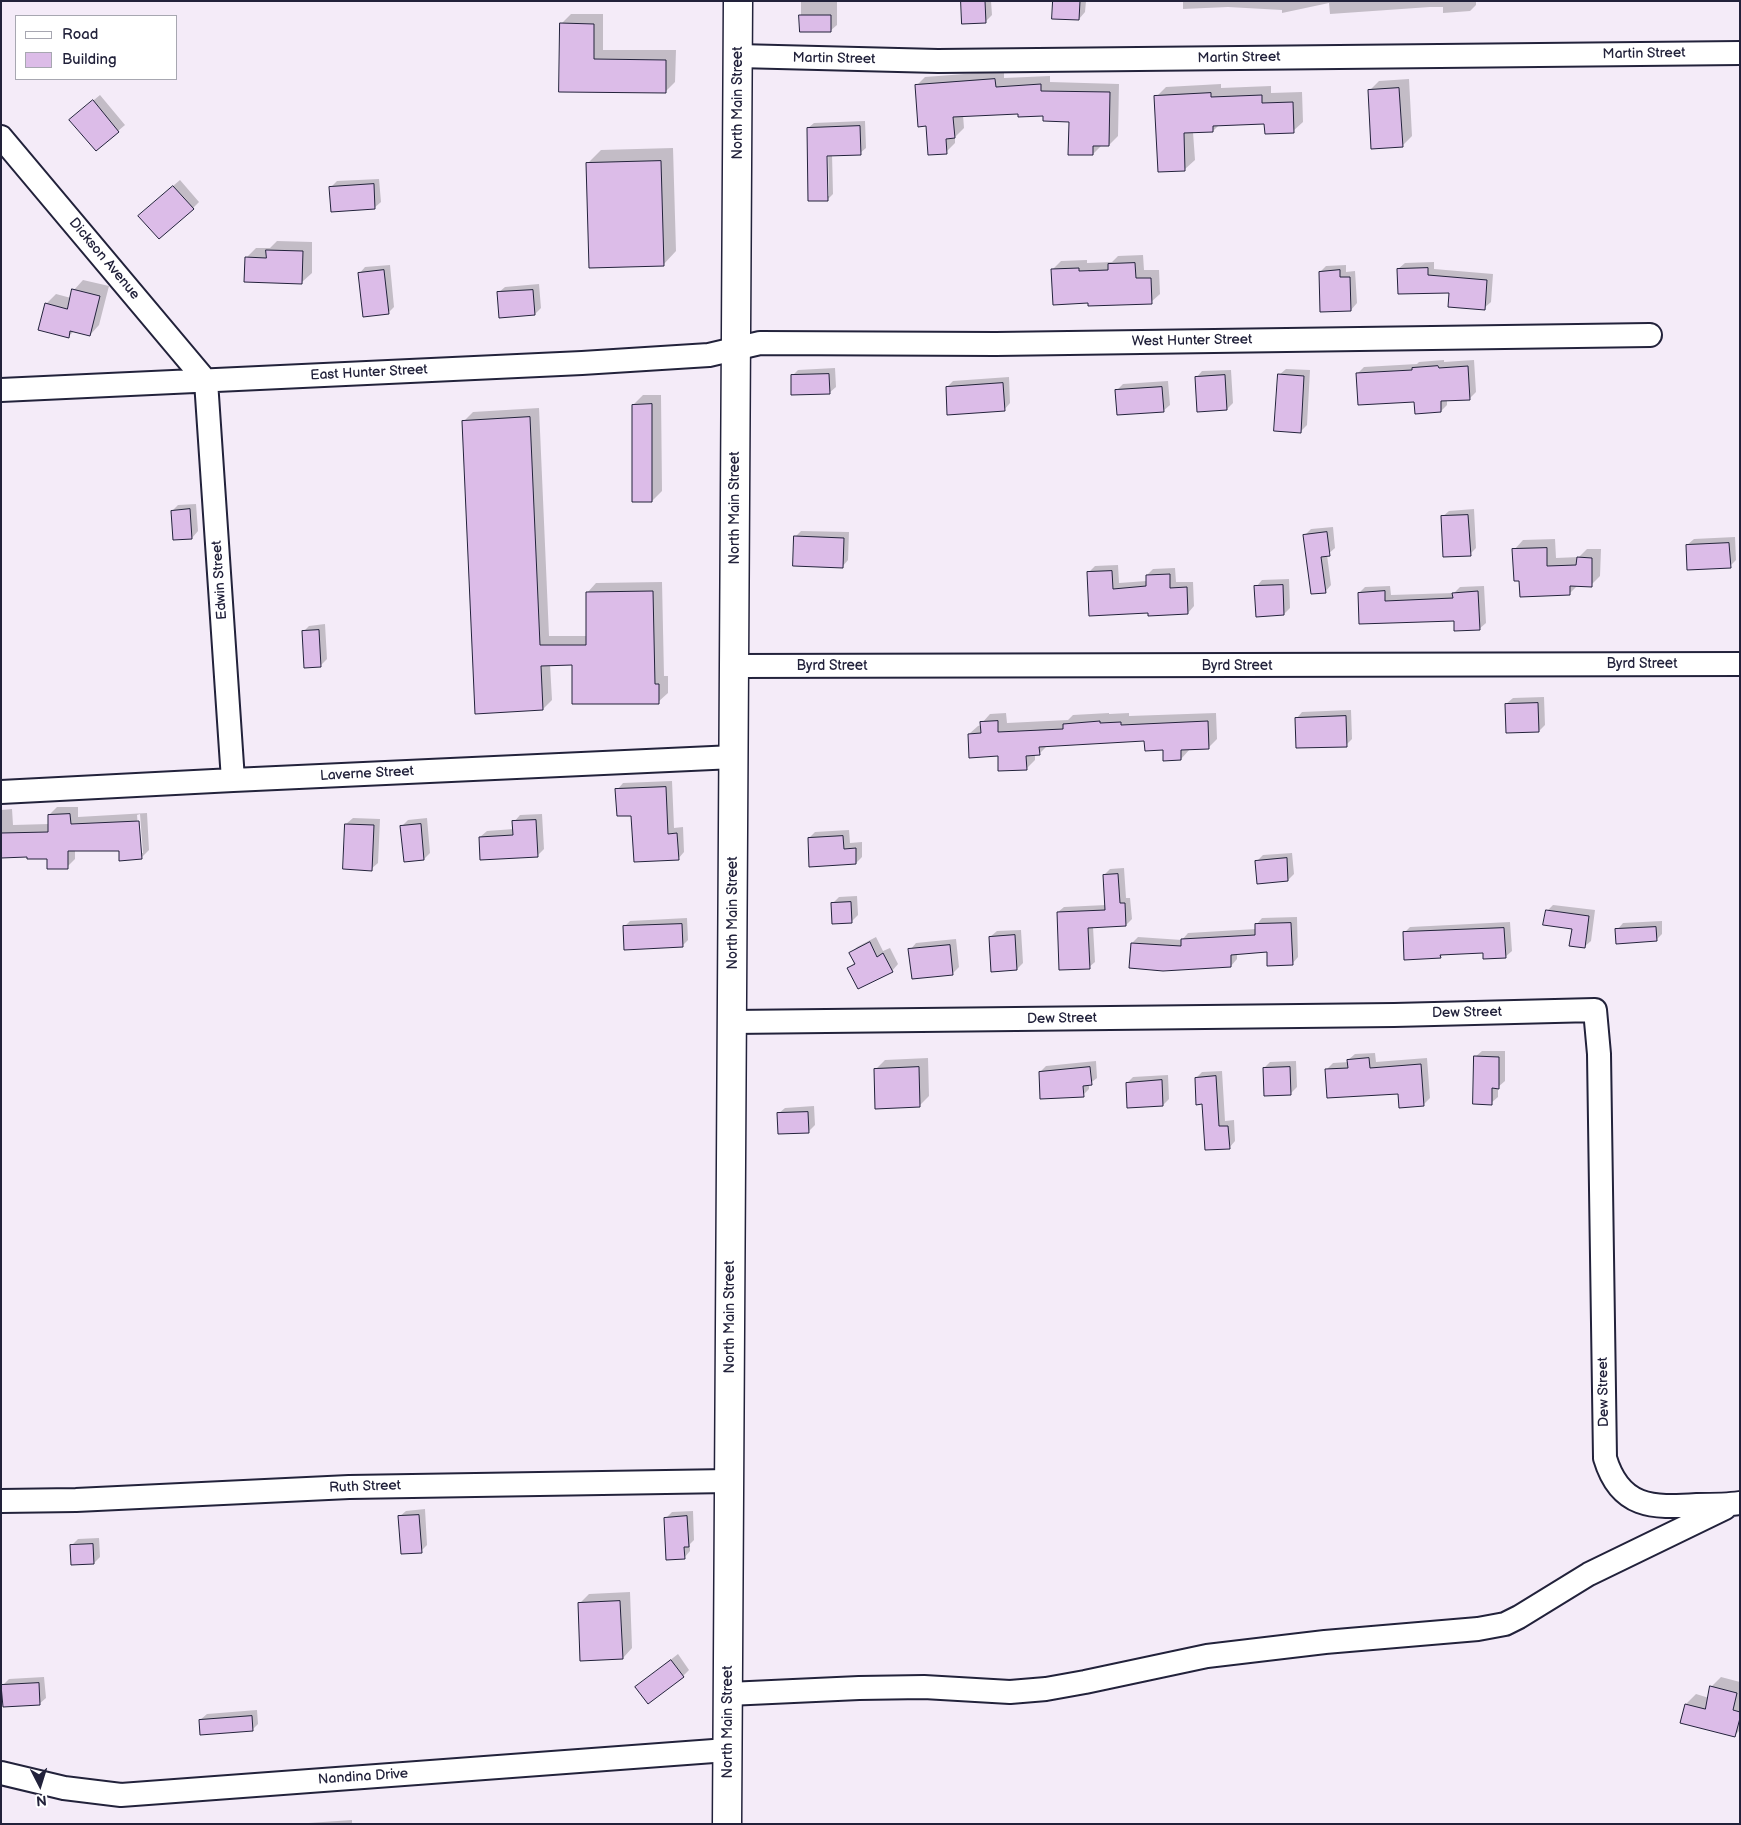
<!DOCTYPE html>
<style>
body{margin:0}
#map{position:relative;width:1741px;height:1825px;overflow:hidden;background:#f4ebf8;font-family:"Balsamiq Sans",sans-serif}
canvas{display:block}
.frame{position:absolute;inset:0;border:2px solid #22223b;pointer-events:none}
.legend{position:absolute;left:15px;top:15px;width:162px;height:65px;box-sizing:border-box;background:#fff;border:1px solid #a7a7b1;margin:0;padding:6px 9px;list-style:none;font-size:15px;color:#22223b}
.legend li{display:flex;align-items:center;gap:10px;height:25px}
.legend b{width:25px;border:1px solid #a7a7b1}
.north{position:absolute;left:15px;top:1760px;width:50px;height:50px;-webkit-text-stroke:4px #fff;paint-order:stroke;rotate:175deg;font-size:14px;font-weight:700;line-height:20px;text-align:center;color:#22223b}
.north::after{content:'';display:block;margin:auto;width:18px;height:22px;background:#22223b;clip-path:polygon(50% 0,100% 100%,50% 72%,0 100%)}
</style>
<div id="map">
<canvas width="1741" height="1825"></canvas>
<div class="frame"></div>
<ul class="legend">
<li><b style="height:6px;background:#fff"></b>Road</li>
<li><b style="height:14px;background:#dcbce8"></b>Building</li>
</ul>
<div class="north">N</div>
</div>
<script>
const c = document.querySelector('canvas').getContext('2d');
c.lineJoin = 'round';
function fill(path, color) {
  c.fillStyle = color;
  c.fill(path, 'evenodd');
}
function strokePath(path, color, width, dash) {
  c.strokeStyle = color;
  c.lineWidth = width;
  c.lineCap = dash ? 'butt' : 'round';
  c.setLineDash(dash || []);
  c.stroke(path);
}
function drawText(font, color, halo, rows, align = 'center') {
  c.font = font + ' "Balsamiq Sans",sans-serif';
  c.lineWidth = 4;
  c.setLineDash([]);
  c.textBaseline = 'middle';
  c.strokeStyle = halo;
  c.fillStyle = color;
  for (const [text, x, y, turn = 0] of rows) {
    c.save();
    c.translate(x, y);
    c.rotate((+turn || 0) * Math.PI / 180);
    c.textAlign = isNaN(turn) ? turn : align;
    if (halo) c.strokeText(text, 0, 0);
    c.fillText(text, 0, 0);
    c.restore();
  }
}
fill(new Path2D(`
 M801,1H837V25L830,31H801Z
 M962,1H991L992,15L986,21Z
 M1055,1H1086L1085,12L1079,19Z
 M1183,1H1476V5L1470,11L1443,13V7H1430L1330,14L1329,3L1282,13V10L1228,7L1183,9Z
 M571,14H603V50H676L675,82L665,92L560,91L561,24Z
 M1004,71V78L1050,76V82L1119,84L1118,136L1109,145H1102L1093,154L1070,121L1045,114L1019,112L963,115L964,128L955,137V143L946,152L927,125L916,86L925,77Z
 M1409,79L1412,136L1402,146L1369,91L1379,81Z
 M1221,84V88L1271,86V93L1302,92L1303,122L1293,131L1265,123L1219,125L1213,131L1193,132L1195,160L1185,169L1156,97L1166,87Z
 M100,95L125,125L96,150L77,114Z
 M865,121L866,148L860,153L832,154L833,194L828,199L808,128L814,123ZM825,149H828L829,196H827Z
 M673,148L676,251L663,265L587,164L601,150Z
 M379,179L381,202L374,208L331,187L337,181Z
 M180,180L199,202L193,208L146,209Z
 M277,241L312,242V273L302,282L246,258L256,248H270Z
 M1143,255L1144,270H1159L1160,294L1151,302H1089L1052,270L1061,261L1087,260V263L1112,262L1118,256Z
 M1434,262V269L1493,274L1491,302L1484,308L1398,269L1405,263Z
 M390,265L394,307L388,313L359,274L365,267Z
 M1346,265V272L1355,271L1357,303L1351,310L1320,272L1326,266Z
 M83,280L109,286L99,325L90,335L74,331L68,337L46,304L56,294L71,298L74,290Z
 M539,284L541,308L535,314L498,293L505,287Z
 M1444,360V362L1474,360L1476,392L1470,398L1447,400V405L1441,411L1358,373L1364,367L1417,364L1419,362Z
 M835,368L836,387L829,393L792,376L798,370Z
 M1286,369L1310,370L1307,425L1300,432L1279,375Z
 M1231,370L1233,403L1227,409L1196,378L1202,371Z
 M1009,377L1010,403L1004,410L947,387L953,381Z
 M1168,381L1170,405L1163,411L1117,390L1123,384Z
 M643,395H661L662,491L652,501L633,405Z
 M539,408L549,636H588L587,593L596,583L662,582L664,676H668V693L658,702L573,664H550L552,700L543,709L463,422L473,412Z
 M196,504L198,531L192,538L172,511L178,505Z
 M1474,509L1476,548L1470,554L1442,517L1449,511Z
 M1333,527L1335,548L1327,555L1331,585L1325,592L1305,535L1311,529Z
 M801,531L849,532L848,560L842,567L795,537Z
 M1735,537L1736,560L1730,566L1687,545L1694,539Z
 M1555,539L1556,558L1579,557L1587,549H1601L1600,576L1591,585H1578L1569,594L1514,550L1523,540Z
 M1118,565L1119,583L1147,581V575L1153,569L1175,568L1176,582H1193L1194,606L1188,613L1149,612L1091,615L1088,573L1095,566Z
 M1289,579L1290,608L1284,614L1256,587L1262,580Z
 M1390,586L1391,595L1454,593L1460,587L1484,586L1486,623L1479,629L1455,619L1360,622L1359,593L1365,587Z
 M325,624L327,659L321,665L303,632L309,626Z
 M1544,697L1545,725L1539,731L1506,704L1513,698Z
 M1351,710L1352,739L1346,745L1296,719L1302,712Z
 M1006,713L1007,723L1068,720L1073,715L1109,713V714L1129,713V716L1216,713L1217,739L1208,748L1190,749L1181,759L1164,748L1145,740L1047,746L1039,754H1035V760L1026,769L999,755L969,734L978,726L982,725V723L990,714Z
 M672,781L674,828L683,827L684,852L678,859L633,814L617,790L623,783Z
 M57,807H78V817L147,813L149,850L141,858L120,850H75V859L67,867L48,858L29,856L1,857V810L12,809L13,825L49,824V815ZM140,814L143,853H140L137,815Z
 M542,814L544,849L538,855L480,837L487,831L514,829V822L520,815Z
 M353,818L380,819L378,863L371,869L346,824Z
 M427,818L430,853L424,859L402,826L408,820Z
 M849,830L850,843L862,842V857L856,863L809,838L815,832Z
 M1292,853L1294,874L1288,880L1256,862L1263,855Z
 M1124,868L1126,898H1130L1132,919L1126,925L1093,927L1095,962L1089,967L1058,912L1064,907L1106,905L1104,875L1110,869Z
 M857,896L858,915L852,921L833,903L839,897Z
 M1553,905L1595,910L1591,941L1584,947L1573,928L1547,911Z
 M1297,917L1298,957L1292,964L1268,951L1237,953V959L1231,966L1132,943L1138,937L1182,940L1188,933L1256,929V925L1262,918Z
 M687,918L688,940L682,946L624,927L630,921Z
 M1662,921V934L1656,940L1617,930L1623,923Z
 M1510,922L1512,951L1505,957L1484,952L1443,954L1440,957L1404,933L1410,927Z
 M1021,930L1023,963L1017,969L990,937L997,931Z
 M876,937L883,951L890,948L898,964L892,971L849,968L855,962L851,953L857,947Z
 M956,939L959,967L952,974L910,950L916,943Z
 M1482,1051H1505V1081L1498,1087V1097L1491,1103L1475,1057Z
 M1375,1053L1376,1062L1427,1058L1430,1098L1423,1105L1399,1092L1327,1069L1333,1063L1349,1062L1348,1060L1355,1054Z
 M928,1058L929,1096L920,1105L875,1070L885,1060Z
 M1096,1061L1097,1078L1089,1084V1089L1083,1095L1040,1072L1046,1066Z
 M1296,1061L1297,1087L1291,1093L1264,1068L1270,1062Z
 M1222,1071L1225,1121L1234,1120L1235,1141L1229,1148L1203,1103L1196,1078L1202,1072Z
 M1168,1075L1169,1099L1163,1105L1127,1083L1133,1077Z
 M814,1106L815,1125L809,1131L778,1114L785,1108Z
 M425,1509L427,1545L421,1551L399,1517L406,1511Z
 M693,1511L694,1540L690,1544V1551L684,1558L666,1518L672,1512Z
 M99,1538L100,1557L94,1563L72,1545L78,1539Z
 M630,1592L632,1648L623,1658L579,1604L589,1594Z
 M678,1654L689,1670L683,1676L636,1687Z
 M44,1677L46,1698L39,1704L2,1686L9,1679Z
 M1721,1677L1740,1682V1730L1734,1736L1681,1722L1686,1704L1696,1694L1709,1698L1711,1687Z
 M257,1710L258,1724L252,1730L200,1720L207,1714Z
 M352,1820V1824H294Z`), '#0003');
const building = new Path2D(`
 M961,1H985L986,23L962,24Z
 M1053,1H1080L1079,20L1052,19Z
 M799,15H831V32H800Z
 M560,23L594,24V59L666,60V93L559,92Z
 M995,79L996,87L1041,84V91L1110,92L1109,146H1093V155H1068L1069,122L1043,121V116L1018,117V114L953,117L955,138L946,139L947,154L928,155L926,126L918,127L915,85Z
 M1399,88L1403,147L1371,149L1368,90Z
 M1211,93V97L1262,95V103L1293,102L1294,133L1265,134L1264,124L1213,126V132L1184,133L1185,171L1158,172L1154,96Z
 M93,100L119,132L96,151L69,120Z
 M860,126L861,155L827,156L828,201H808L807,128Z
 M661,161L664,266L589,268L586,163Z
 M374,184L375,209L331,212L329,187Z
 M173,186L194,209L159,239L138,216Z
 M266,250L303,251L302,284L244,282L245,257L266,258Z
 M1135,263L1136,278H1151L1152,304L1088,306V303L1053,305L1051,269L1079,268V271L1108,270V264Z
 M1428,268V275L1487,280L1485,310L1448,307L1449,293L1398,294L1397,269Z
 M384,270L389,314L363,317L358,273Z
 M1340,270V277H1350L1351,311L1320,312L1319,272Z
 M72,289L100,296L90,336L70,331L69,338L38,330L45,303L67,309Z
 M533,290L535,315L499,318L497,292Z
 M1438,366L1439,368L1468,366L1470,400L1441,401V412L1415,414L1414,402L1358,405L1356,373L1412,370V368Z
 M829,374L830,394L791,395V375Z
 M1278,374L1304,376L1301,433L1274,431Z
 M1225,375L1227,410L1197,412L1195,377Z
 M1003,383L1005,411L947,415L946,387Z
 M1162,387L1164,412L1117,415L1115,390Z
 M652,404V502H632V405Z
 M530,417L540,645H586V592L653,591L655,684H659V704H572V665L541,666L543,710L475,714L462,421Z
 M190,509L192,539L173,540L171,511Z
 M1468,515L1471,556L1443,557L1441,516Z
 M1327,532L1330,556L1321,557L1326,593L1311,594L1303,535Z
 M794,536L844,538L843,568L793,566Z
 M1729,543L1731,568L1687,570L1686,545Z
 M1547,548V566L1576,565L1577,557L1592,558V587L1570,586V595L1520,597L1519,581H1514L1512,549Z
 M1112,571L1113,589L1146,586V575L1170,574V588L1187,587L1188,614L1148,616V613L1089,616L1087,572Z
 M1283,585L1284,615L1256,617L1254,586Z
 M1385,591V601L1453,598L1452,593L1478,591L1480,630L1454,631V621L1359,624L1358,593Z
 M319,630L321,667L304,668L302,631Z
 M1538,703L1539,732L1506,733L1505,704Z
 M1346,716L1347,747L1296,748L1295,718Z
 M998,721V732L1063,729V724L1100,721V723L1121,722V725L1208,721L1209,749L1181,750V760L1163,761V750L1145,751L1144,741L1039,747L1040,755L1026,756L1027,770L998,771V756L969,758L968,734L981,733L980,722Z
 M666,787L668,834L677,833L679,860L634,862L631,816H617L615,789Z
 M70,814L71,824L139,821L142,859L119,861V851H68V869H47V859H27V857L1,858V833L48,832V815Z
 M536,820L538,857L480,860L479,837L513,835L512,821Z
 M345,824L374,825L372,871L343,869Z
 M421,824L424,860L404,862L400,826Z
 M843,836L844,849L856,848V864L809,867L808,838Z
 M1287,858L1288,881L1257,884L1255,861Z
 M1118,874L1120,903H1125L1126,926L1088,928L1090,969L1059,970L1057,912L1105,910L1103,875Z
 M851,902L852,923L832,924L831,903Z
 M1546,910L1589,916L1585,948L1569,946L1572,929L1543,925Z
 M1291,923L1293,965L1267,966V952L1231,955V967L1163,971L1129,968L1131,943L1181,946V939L1255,935V924Z
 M682,924L683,947L624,950L623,926Z
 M1656,927L1657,941L1616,944L1615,929Z
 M1504,928L1506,958L1483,959V953L1440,955L1441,958L1404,960L1403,932Z
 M1015,935L1017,970L991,972L989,937Z
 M870,942L877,957L883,953L893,972L858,989L847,968L855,964L849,953Z
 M950,945L953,975L912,979L908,949Z
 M1474,1056L1499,1057V1089L1492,1088V1105L1473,1104Z
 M1369,1058L1370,1068L1421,1064L1424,1106L1399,1108L1398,1094L1327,1098L1325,1069L1348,1068L1347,1060Z
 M919,1067L920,1107L875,1109L874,1069Z
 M1090,1067L1092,1085L1083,1086L1084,1097L1040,1099L1039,1072Z
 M1290,1067L1291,1095L1264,1096L1263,1068Z
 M1216,1076L1219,1126H1228L1230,1149L1205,1150L1202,1104L1196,1105L1195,1078Z
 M1162,1080L1163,1106L1127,1108L1126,1083Z
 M808,1112L809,1133L778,1134L777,1113Z
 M419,1515L422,1553L401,1554L398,1516Z
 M687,1516L689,1547H684L685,1559L666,1560L664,1518Z
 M93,1544L94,1564L71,1565L70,1545Z
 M620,1601L623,1659L580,1661L578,1603Z
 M671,1660L684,1677L648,1704L635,1687Z
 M39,1683L40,1705L3,1707L1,1685Z
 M1710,1686L1737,1693L1733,1710L1740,1712V1718L1735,1737L1680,1723L1685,1704L1705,1709Z
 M252,1716L253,1731L200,1735L199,1720Z`);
fill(building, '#dcbce8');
strokePath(building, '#22223b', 1);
const minor = new Path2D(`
 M738,56L938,61L1740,53
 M1,137L206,381L233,780
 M1,390L582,363L709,355L760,343L996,344L1650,335
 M734,666L1740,664
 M1,792L233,780L734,757
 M732,1022L1394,1015L1595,1010L1599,1054L1605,1458C1620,1508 1652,1508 1697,1505C1711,1505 1726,1505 1740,1503
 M1,1501L76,1500L349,1487L729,1481
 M728,1694L859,1688L924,1687L1010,1692L1046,1689L1085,1682L1207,1656L1325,1642L1478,1629L1505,1624L1519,1617L1589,1574L1725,1508
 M1,1773L64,1788L121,1795L727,1750`);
const primary = new Path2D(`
 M727,1824L738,1`);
strokePath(minor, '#22223b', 26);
strokePath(primary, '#22223b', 31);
strokePath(minor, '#fff', 22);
strokePath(primary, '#fff', 28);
drawText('14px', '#22223b', '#fff', [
 ["Martin Street",1644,54,-1],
 ["Martin Street",1239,58,-1],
 ["Martin Street",834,59,1],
 ["North Main Street",738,103,-90],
 ["Dickson Avenue",104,259,50],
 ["West Hunter Street",1192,341,-1],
 ["East Hunter Street",369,373,-3],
 ["North Main Street",735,508,-90],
 ["Edwin Street",220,580,-94],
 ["Byrd Street",1642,664],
 ["Byrd Street",832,666],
 ["Byrd Street",1237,666],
 ["Laverne Street",367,774,-3],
 ["North Main Street",733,913,-90],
 ["Dew Street",1467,1013,-1],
 ["Dew Street",1062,1019,-1],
 ["North Main Street",730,1317,-90],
 ["Dew Street",1604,1392,-91],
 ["Ruth Street",365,1487,-2],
 ["North Main Street",728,1722,-90],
 ["Nandina Drive",363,1777,-4]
]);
</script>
